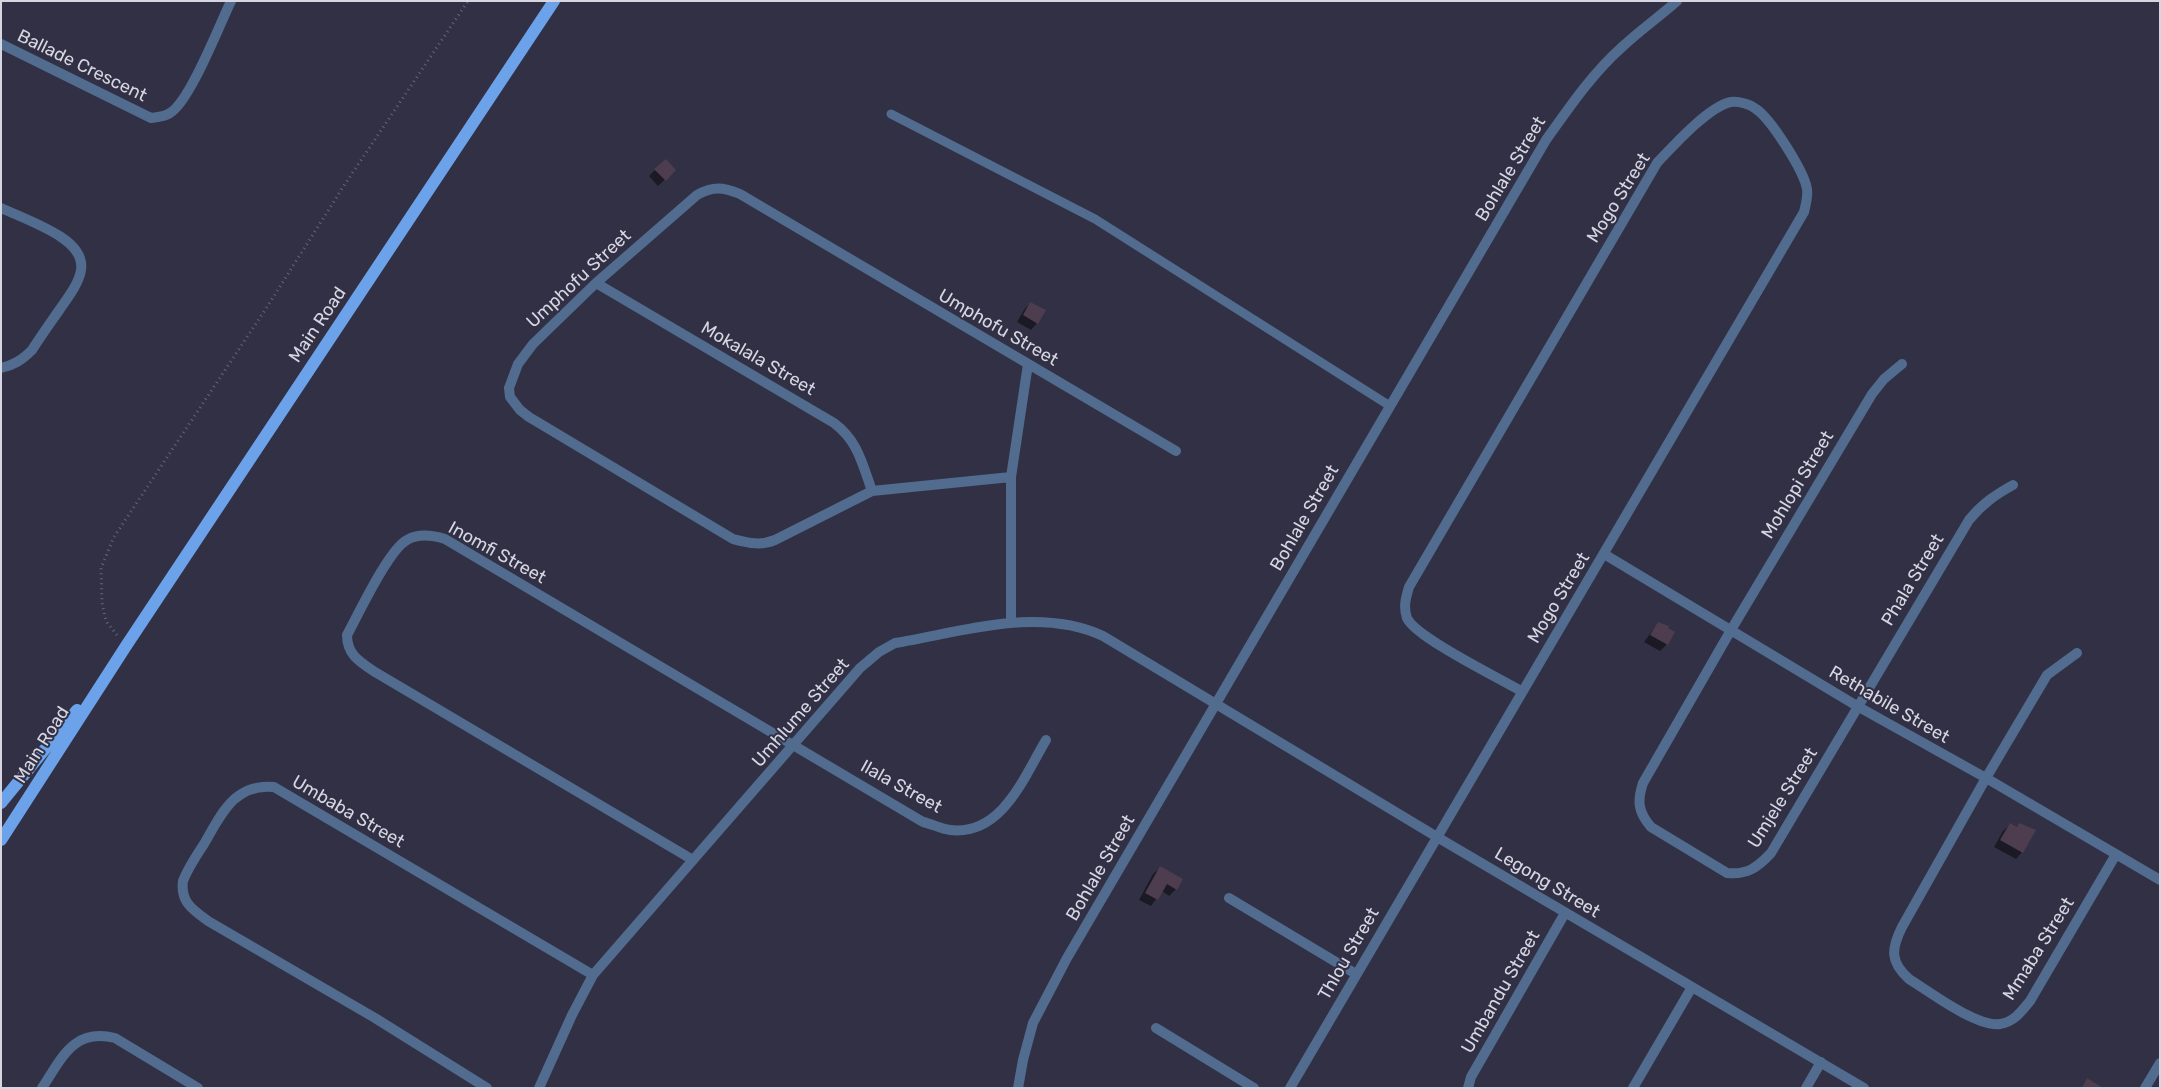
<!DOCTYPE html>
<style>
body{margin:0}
#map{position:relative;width:2161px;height:1089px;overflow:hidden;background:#323045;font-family:Rubik,sans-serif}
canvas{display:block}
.frame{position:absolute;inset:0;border:2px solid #d6d6e3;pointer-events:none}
</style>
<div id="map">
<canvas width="2161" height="1089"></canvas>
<div class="frame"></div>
</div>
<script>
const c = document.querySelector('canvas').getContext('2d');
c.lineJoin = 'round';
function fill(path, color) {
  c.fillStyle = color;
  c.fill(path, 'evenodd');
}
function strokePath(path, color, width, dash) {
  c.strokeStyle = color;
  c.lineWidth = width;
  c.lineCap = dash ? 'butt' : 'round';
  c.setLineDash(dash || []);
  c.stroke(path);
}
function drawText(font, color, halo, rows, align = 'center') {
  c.font = font + ' Rubik,sans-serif';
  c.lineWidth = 4;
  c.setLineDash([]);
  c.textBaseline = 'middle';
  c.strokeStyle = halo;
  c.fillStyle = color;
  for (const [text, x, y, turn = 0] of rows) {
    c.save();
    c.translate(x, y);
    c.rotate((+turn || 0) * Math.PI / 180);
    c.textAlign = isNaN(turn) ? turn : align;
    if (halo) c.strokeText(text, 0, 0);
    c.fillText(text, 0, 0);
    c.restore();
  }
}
fill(new Path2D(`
 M665,160L675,170L658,186L649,176Z
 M1030,303L1037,323L1031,330L1017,322L1024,310Z
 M1658,623L1667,644L1660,651L1644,642Z
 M2010,825L2016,828L2019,825L2022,852L2016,859L1994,847L2003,831Z
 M1160,868L1176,889L1169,896L1162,891L1151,906L1139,900L1153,874Z`), '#0007');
fill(new Path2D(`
 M666,159L676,170L666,181L654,169Z
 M1030,302L1046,310L1038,324L1023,315Z
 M1658,622L1669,626L1668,628L1675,632L1668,645L1650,635Z
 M2010,823L2017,827L2019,823L2036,830L2023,853L2000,840Z
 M1160,866L1183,879L1177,890L1167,884L1158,900L1145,893Z
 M2087,1078L2103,1088H2082Z`), '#4d3d4f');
strokePath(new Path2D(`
 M117,635L106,621L102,603L101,568L114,537L267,307L345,184L468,1`), '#666577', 3, [1, 4]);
strokePath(new Path2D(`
 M891,114L1095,219L1390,406`), '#516c8e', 9);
strokePath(new Path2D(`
 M1,44L151,118C157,117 164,117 170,113C190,101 219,26 231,1
 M1,208C21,217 43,225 61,237C96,260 79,282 60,309C51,322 41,336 32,350C22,360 14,365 1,368
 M596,283L834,423C858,441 862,463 872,491
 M1902,364L1884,379L1872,394L1731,630L1643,783C1637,801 1638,812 1651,827L1727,873C1747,875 1757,868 1771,853L1969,520C1982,504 1995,495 2013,485
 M1011,477L872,491L775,540C760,546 749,543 733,539L529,417L520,410L510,397L509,388L518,364L533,344L596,283L697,195C713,186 723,187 740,194L1176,451
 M1604,554L1857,706L1986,778L2160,880
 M1011,622V477L1028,364
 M2077,653L2047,675L1986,778L1902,927C1891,949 1890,962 1909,979C1930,992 1976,1027 2000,1024C2014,1022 2022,1011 2030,1001L2115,856
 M693,860L375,672C360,662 347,655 347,635C358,615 389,549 407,540C419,533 432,535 445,539L923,822C932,824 941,829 950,830C1002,836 1024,777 1046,740
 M1229,898L1356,974
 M1156,1028L1254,1088
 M42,1088C62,1058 73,1028 115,1038L198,1088
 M487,1088L375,1018L208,921C193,910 180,902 183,881C188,868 196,856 204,844C221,815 234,783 274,787L593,975
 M539,1088L572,1015L593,975L860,668L879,652L895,643C962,632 1038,606 1103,636L1437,837L1864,1088
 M1290,1088L1804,212C1806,204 1808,197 1807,189C1804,171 1771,119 1756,109C1750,104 1738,101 1731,102C1709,106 1672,147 1657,163L1409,587C1406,597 1403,607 1407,618C1415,637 1499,678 1521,691
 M1468,1088L1471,1077L1565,913
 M1633,1088L1692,987
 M1806,1088L1821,1062
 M2145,1088L2160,1063`), '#516c8e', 10);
strokePath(new Path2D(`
 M1018,1088L1023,1060L1033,1023L1067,958L1546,140C1569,108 1591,75 1621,48C1639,31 1659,17 1677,1`), '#516c8e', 10);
strokePath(new Path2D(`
 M1,803L77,710
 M1,840L126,646L554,1`), '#6ba2e9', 12);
drawText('18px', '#d6d6e3', '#323045', [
 ["Ballade Crescent",82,66,26],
 ["Bohlale Street",1511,169,-59],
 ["Mogo Street",1619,198,-58],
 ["Umphofu Street",579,279,-43],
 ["Main Road",318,325,-56],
 ["Umphofu Street",998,328,30],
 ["Mokalala Street",758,359,30],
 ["Mohlopi Street",1798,485,-59],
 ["Bohlale Street",1305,518,-60],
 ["Inomfi Street",497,553,29],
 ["Phala Street",1913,580,-59],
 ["Mogo Street",1559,598,-59],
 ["Rethabile Street",1889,705,30],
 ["Umhlume Street",801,713,-49],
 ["Main Road",42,745,-58],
 ["Ilala Street",901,787,29],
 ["Umjele Street",1783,798,-58],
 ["Umbaba Street",348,812,30],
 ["Bohlale Street",1101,868,-60],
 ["Legong Street",1547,883,31],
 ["Mmaba Street",2039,949,-58],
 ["Thlou Street",1349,954,-60],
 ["Umbandu Street",1501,992,-60]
]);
</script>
